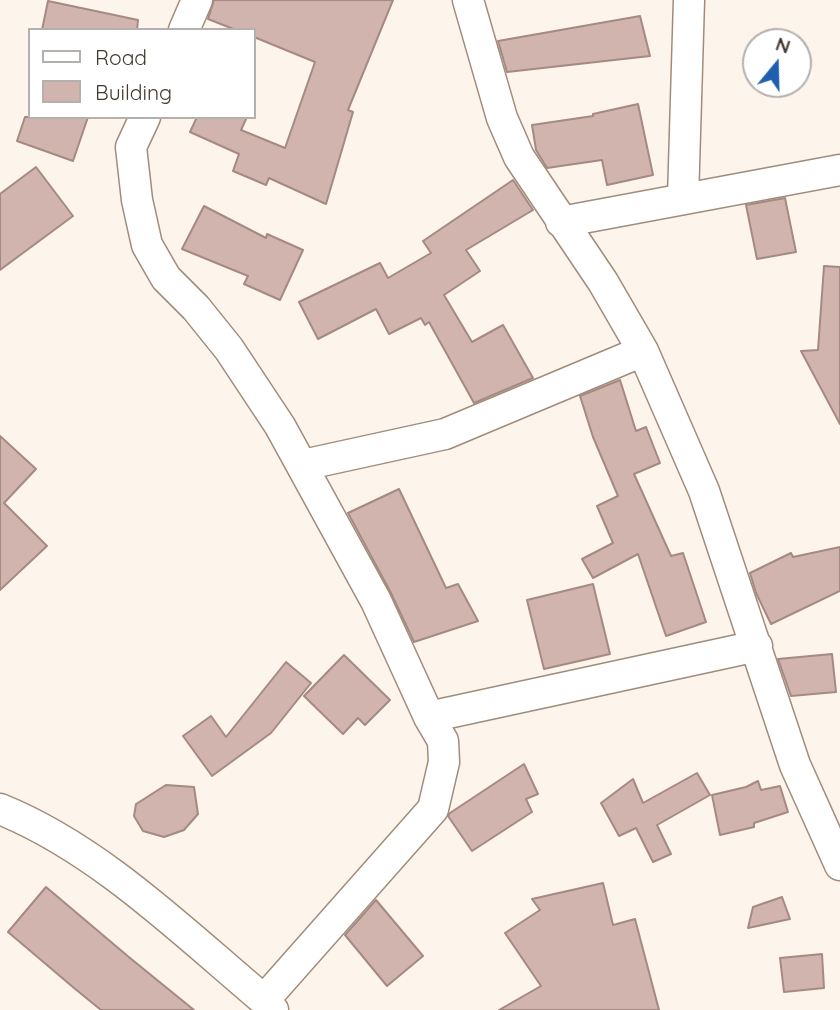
<!DOCTYPE html>
<style>
body{margin:0}
#map{position:relative;width:840px;height:1010px;overflow:hidden;background:#fdf4ec;font-family:Quicksand,sans-serif}
canvas{display:block}
.legend{position:absolute;left:28px;top:28px;width:228px;height:91px;box-sizing:border-box;background:#fff;border:2px solid #b3b0ad;margin:0;padding:9px 12px;list-style:none;font-size:21px;color:#423931}
.legend li{display:flex;align-items:center;gap:14px;height:35px}
.legend b{width:35px;border:2px solid #b3b0ad}
.north{position:absolute;left:742px;top:28px;width:70px;height:70px;box-sizing:border-box;background:#fff;border:2px solid #b3b0ad;border-radius:50%;rotate:19deg;font-size:19px;font-weight:700;line-height:28px;text-align:center;color:#423931}
.north::after{content:'';display:block;margin:auto;width:24px;height:32px;background:#205eaf;clip-path:polygon(50% 0,100% 100%,50% 72%,0 100%)}
</style>
<div id="map">
<canvas width="840" height="1010"></canvas>
<ul class="legend">
<li><b style="height:9px;background:#fff"></b>Road</li>
<li><b style="height:19px;background:#d2b4ae"></b>Building</li>
</ul>
<div class="north">N</div>
</div>
<script>
const c = document.querySelector('canvas').getContext('2d');
c.lineJoin = 'round';
function fill(path, color) {
  c.fillStyle = color;
  c.fill(path, 'evenodd');
}
function strokePath(path, color, width, dash) {
  c.strokeStyle = color;
  c.lineWidth = width;
  c.lineCap = dash ? 'butt' : 'round';
  c.setLineDash(dash || []);
  c.stroke(path);
}
const building = new Path2D(`
 M214,0H393L348,110L353,112L326,204L269,178L266,185L233,171L239,154L190,132L197,117H247L241,130L285,148L315,62L254,37V30H236L208,19Z
 M48,1L138,20L137,30H42Z
 M640,16L650,56L507,72L498,41Z
 M638,104L653,175L607,185L602,160L547,168L536,150L532,125L593,116V114Z
 M25,117H88L73,161L17,141Z
 M36,167L73,216L0,270V194Z
 M513,180L533,210L466,250L480,271L444,295L472,342L503,325L533,378L474,403L429,322L425,325L421,318L389,334L376,309L318,339L299,302L380,263L388,278L431,253L423,241Z
 M785,198L796,252L757,259L746,205Z
 M204,206L266,238L267,234L303,250L280,300L244,284L248,276L182,249Z
 M824,266L840,267V424L801,351L818,350Z
 M620,380L636,431L646,427L660,463L634,474L671,556L683,553L706,622L666,636L638,554L593,578L582,559L613,543L597,506L618,496L593,437L580,396Z
 M0,436L36,469L4,503L47,546L0,590Z
 M399,489L446,588L458,584L478,621L414,642L391,593L348,513Z
 M840,547V591L771,624L756,593L750,573L791,553L793,557Z
 M593,584L610,654L544,669L527,600Z
 M832,654L836,692L791,696L778,659Z
 M344,655L390,700L365,725L358,718L343,734L304,696Z
 M286,662L311,683L271,733L212,776L183,736L211,716L226,737Z
 M524,764L538,794L526,799L532,812L472,851L448,816L450,813Z
 M697,773L710,795L657,825L671,854L653,862L636,828L619,836L601,803L633,779L643,803Z
 M758,781L761,790L780,786L788,812L754,823V827L720,835L712,795L746,787Z
 M166,785L194,787L198,814L184,830L164,837L143,831L134,816L136,804Z
 M603,883L613,925L635,919L659,1010H499L541,986L505,933L540,910L532,899Z
 M46,887L130,958L194,1010H101L74,988L8,932Z
 M782,897L790,919L748,928L753,907Z
 M376,900L423,956L387,986L345,935Z
 M822,954L824,988L784,992L780,958Z`);
fill(building, '#d2b4ae');
strokePath(building, '#a58983', 2);
const street = new Path2D(`
 M468,0L502,118L519,157L603,282L643,351L704,491L795,765L840,865
 M184,30L197,0
 M145,117L131,147L137,200L147,245L166,278L196,308L229,349L280,426L376,601L429,717L443,741L444,762L433,809L264,1000
 M683,199L689,0
 M561,222L840,170
 M303,465L445,434L643,351
 M429,717L757,646
 M0,809C99,849 183,932 264,1000L273,1010`);
strokePath(street, '#a08c7a', 33);
strokePath(street, '#fff', 30);
</script>
